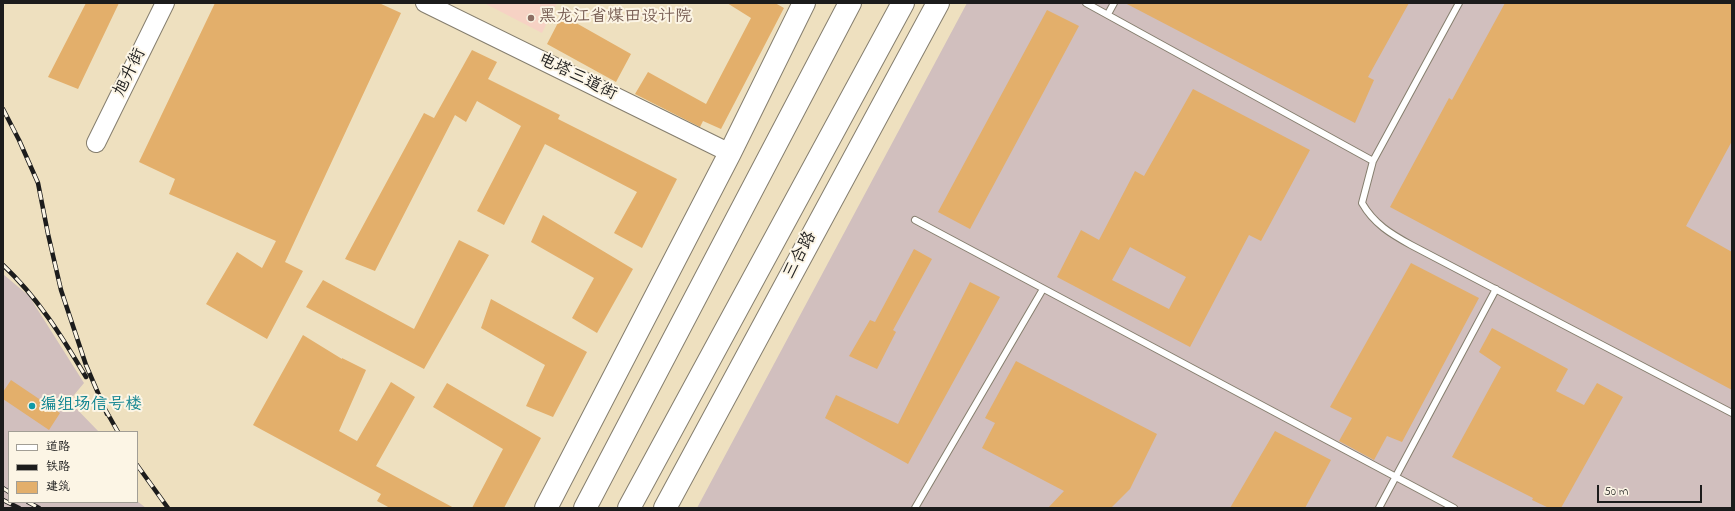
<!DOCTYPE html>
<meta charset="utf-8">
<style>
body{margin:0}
#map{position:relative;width:1735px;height:511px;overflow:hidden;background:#eee0bf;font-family:"Indie Flower","LXGW WenKai TC",sans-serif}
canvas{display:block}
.frame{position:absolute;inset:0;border:4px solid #1c1c1c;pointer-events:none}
.legend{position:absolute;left:8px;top:431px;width:130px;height:72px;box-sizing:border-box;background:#fcf5e5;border:1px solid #a29e95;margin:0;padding:5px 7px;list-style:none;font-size:12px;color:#1c1c1c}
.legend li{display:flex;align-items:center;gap:8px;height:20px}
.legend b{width:20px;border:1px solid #a29e95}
.scale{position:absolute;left:1597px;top:485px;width:105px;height:18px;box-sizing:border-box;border:2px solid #1c1c1c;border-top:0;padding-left:5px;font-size:12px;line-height:14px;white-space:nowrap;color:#1c1c1c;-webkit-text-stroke:3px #fcf5e5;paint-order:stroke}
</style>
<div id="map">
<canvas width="1735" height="511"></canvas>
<div class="frame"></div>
<ul class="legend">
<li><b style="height:5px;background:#fff"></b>道路</li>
<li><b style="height:5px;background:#1c1c1c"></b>铁路</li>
<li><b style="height:11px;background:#e3af6b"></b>建筑</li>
</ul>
<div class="scale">50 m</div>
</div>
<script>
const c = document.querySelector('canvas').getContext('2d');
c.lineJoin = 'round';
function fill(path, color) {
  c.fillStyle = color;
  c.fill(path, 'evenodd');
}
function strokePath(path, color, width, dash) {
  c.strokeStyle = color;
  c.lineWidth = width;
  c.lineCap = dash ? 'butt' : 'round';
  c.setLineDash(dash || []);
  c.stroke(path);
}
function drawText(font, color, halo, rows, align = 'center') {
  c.font = font + ' "Indie Flower","LXGW WenKai TC",sans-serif';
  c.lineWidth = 4;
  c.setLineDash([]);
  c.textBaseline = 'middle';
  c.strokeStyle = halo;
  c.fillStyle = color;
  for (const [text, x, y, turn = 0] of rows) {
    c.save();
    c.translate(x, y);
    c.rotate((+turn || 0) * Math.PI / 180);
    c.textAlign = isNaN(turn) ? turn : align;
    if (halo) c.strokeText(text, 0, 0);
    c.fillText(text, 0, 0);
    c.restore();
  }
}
fill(new Path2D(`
 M484,3H557L542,33Z`), '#f6d2c4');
fill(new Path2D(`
 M967,3H1732V508H697Z
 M3,274L29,296L84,383L69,401L99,432H9V502L137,501L146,508H3Z`), '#d1bfbe');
fill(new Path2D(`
 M86,3H119L78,89L48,77Z
 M215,3H379L401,13L285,262L303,271L267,339L206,304L237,252L262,268L276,241L169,194L175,179L139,162Z
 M727,3H775L784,8L721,129L703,121L700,127L635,94L648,72L706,104L751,18Z
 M1125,3H1409L1368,77L1374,80L1355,123Z
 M1505,3H1732V141L1686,226L1732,252V390L1390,207L1449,98L1452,100Z
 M1047,10L1079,26L970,229L938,212Z
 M562,15L631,54L616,82L547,44Z
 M472,50L497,62L488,79L560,115L558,119L677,179L642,248L614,233L637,192L545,144L504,225L477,211L521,126L477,101L466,122L455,115L375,271L345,259L424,113L434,118Z
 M1193,89L1310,150L1261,241L1249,235L1190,347L1057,277L1081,230L1099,240L1135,171L1144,176ZM1130,247L1186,277L1169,309L1112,280Z
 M543,215L633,269L597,333L572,318L594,278L531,242Z
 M459,240L489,255L424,369L306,307L323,280L414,329Z
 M914,249L932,259L893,330L896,332L877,369L849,356L870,320L875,322Z
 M1411,263L1479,298L1402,442L1387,436L1374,460L1339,441L1352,418L1330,407Z
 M970,282L1000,297L908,464L825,418L836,395L898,424Z
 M491,299L587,352L553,417L526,406L545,365L481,328Z
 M1492,328L1568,369L1556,391L1584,405L1597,383L1623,397L1561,508H1549L1532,500L1533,498L1452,457L1501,367L1479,352Z
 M303,335L342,359V358L366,370L339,431L357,441L391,382L415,397L376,466L454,508H390L377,501L381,494L253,425Z
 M1016,361L1157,434L1130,489L1111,508H1048L1064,491L982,448L995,423L985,418Z
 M11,380L60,413L49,430L3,399V392Z
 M447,383L541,438L504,508H472L503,449L433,407Z
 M1275,431L1331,460L1305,508H1230Z`), '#e3af6b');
const lane = new Path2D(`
 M1086,3L1373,161
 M1459,3L1373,161L1362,203C1374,224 1391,234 1411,245L1732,413
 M1108,14L1114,3
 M915,220L1454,508
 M915,508L1043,289
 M1379,508L1496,289`);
const secondary = new Path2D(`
 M425,3L730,153
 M96,143L165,3`);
const highway = new Path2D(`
 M546,508L730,153L804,3
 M585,508L850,3
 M629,508L903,3
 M665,508L938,3`);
strokePath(lane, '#857e6e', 8);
strokePath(secondary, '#857e6e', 20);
strokePath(highway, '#857e6e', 24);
strokePath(lane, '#fff', 6);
strokePath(secondary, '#fff', 18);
strokePath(highway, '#fff', 22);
const rail = new Path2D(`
 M3,109L19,140L38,183L48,234L61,290L86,365L107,414
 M3,265C38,298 61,335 86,377
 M105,409L118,432
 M137,465L168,508
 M3,488L9,492
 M3,500L19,508
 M28,502L39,508`);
strokePath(rail, '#1c1c1c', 4.5);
strokePath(rail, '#fcf5e5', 3, [9]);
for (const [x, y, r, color] of [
 [531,18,4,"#8d6e63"],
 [32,406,4,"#0f9aa8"]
]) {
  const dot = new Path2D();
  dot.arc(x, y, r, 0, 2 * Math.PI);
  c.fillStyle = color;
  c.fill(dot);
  strokePath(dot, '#fcf5e5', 1.5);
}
drawText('17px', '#785e54', '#fcf5e5', [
 ["黑龙江省煤田设计院",539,18]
], 'left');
drawText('17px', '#1c1c1c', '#fcf5e5', [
 ["旭升街",131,73,-64],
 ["电塔三道街",577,78,26],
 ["三合路",801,256,-62]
]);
drawText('17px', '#0d838f', '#fcf5e5', [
 ["编组场信号楼",40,406]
], 'left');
</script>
